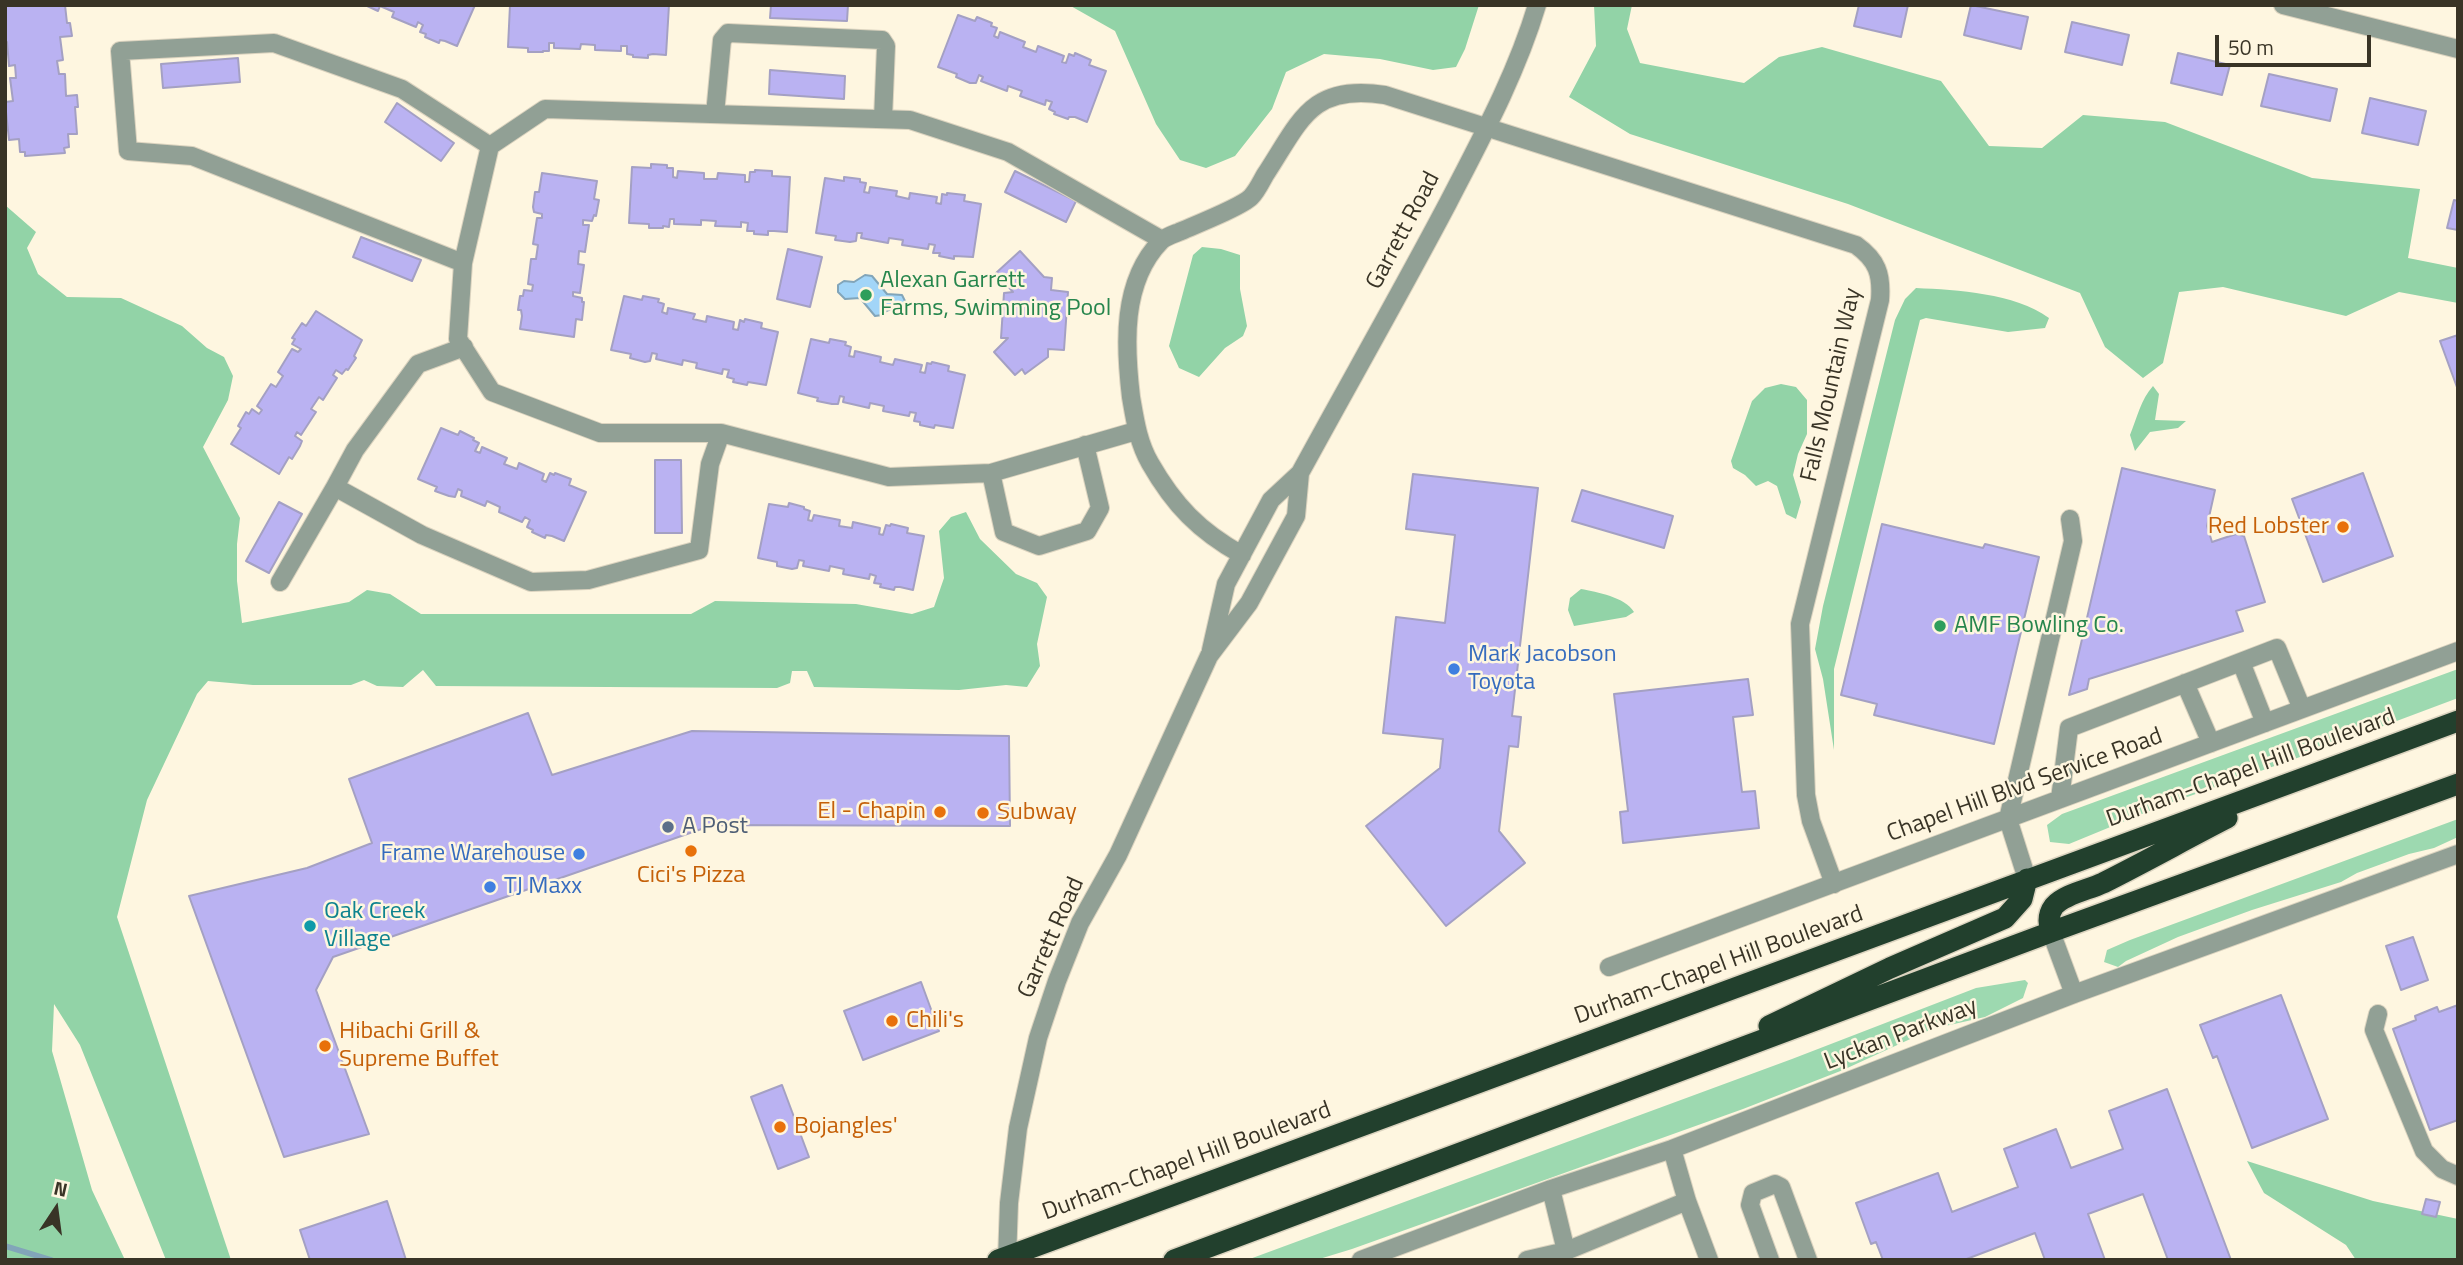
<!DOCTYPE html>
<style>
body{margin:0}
#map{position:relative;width:2463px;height:1265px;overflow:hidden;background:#fef6e0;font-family:"Titillium Web",sans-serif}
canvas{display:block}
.frame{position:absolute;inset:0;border:7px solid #393426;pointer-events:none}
.north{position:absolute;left:21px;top:1174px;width:70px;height:70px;-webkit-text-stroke:5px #fef6e0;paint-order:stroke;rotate:13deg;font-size:19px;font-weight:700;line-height:28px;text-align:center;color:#393426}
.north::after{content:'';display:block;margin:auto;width:24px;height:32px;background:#393426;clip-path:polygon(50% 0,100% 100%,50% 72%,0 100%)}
.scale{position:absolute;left:2215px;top:35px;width:156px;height:32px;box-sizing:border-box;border:4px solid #393426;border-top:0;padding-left:9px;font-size:21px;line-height:24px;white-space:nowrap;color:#393426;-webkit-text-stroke:5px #fef6e0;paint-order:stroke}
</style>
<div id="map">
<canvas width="2463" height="1265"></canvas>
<div class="frame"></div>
<div class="north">N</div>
<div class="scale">50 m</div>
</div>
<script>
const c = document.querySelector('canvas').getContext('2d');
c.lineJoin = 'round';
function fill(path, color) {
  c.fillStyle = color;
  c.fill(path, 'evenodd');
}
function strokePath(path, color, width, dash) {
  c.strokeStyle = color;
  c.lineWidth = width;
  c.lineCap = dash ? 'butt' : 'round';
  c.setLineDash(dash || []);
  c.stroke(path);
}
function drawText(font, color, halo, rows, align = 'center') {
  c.font = font + ' "Titillium Web",sans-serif';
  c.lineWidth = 5;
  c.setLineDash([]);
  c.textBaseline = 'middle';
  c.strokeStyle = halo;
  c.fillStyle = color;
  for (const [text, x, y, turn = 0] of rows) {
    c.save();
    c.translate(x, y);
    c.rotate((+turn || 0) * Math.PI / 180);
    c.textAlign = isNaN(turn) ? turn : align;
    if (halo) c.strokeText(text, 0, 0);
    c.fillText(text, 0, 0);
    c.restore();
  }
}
fill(new Path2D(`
 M2458,669V698L2314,752L2159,807L2069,844L2050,842L2047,825L2062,814Z
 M2458,819V837L2434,848L2409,854L2357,873L2341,882L2252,910L2178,937L2126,961L2118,967L2104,962L2107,950L2130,940Z
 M2025,980L2028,983L2023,998L1985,1017L1932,1029L1843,1070L1743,1109L1352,1249L1316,1260H1247L1792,1059L1976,988Z`), '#9dd9b0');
fill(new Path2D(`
 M1069,5H1479L1465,49L1456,67L1433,70L1380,59L1324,54L1286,72L1272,109L1235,156L1206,168L1180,160L1156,124L1115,31Z
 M1594,5H1632L1627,29L1640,63L1744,83L1779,57L1822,47L1941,81L1989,146L2042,148L2083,115L2165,122L2312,178L2420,189L2408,258L2458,268V303L2399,292L2346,316L2223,287L2179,292L2163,363L2143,378L2105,347L2080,293L1848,204L1630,134L1569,97L1596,46Z
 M5,205L36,232L27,248L38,274L67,297L121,298L182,326L207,348L224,357L233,376L228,400L203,447L240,518L237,544V581L242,623L349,602L367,590L390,594L421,614H691L715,601L856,604L912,614L934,607L944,578L939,531L951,517L966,512L980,539L1016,574L1037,583L1047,597L1037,644L1040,666L1027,687L1006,685L959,690L814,687L807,671H792L790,683L777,688L436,686L423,670L403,687L377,686L364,680L351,685H253L208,681L197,694L147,800L117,917L231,1260H166L80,1045L54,1004L52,1051L92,1190L125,1260H5Z
 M1202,247L1221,249L1240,255V289L1247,326L1243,336L1225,348L1199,377L1179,368L1169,346L1193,255Z
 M1916,288C1958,290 2014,293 2049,318L2045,328L2008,332L1926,318L1920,320L1834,669V750L1823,679L1815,649L1823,606L1895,320L1905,299Z
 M1781,384L1796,387L1807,400V434L1798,454L1793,475L1801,502L1796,519L1786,514L1777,486L1768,481L1756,486L1745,475L1733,468L1731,461L1752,401L1765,388Z
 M2153,386L2159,394L2155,420L2186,421L2178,428L2150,432L2135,451L2130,435C2137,418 2141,399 2153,386Z
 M1581,589C1597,592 1625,597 1634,612L1626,617L1574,626L1568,610L1570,598Z
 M2247,1161L2373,1201L2458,1219V1260H2356L2346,1245L2264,1193Z`), '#92d3a7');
const water = new Path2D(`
 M865,275L872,276L887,294L902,295L906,303L903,308C895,311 888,307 882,315L875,316L860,298L845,299L838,292V285L844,281L854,282Z`);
fill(water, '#a2d5f8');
strokePath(water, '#82a5b9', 2);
strokePath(new Path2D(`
 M5,1246L51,1260`), '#82a5b9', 6);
const building = new Path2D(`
 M5,5H65L67,23H70L72,36L60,37L63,60L57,61L59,74H65L66,96L77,95L78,107H75L77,134H68L69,147L64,148L65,153L25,156V152H20L19,139L9,140L5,102L13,101L10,78H16L15,65L9,66L7,42L5,43Z
 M365,5H475L457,46L445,41L440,40L439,43L425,37L426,34L420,32L423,25L418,22L416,27L392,17L394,12L380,6L378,11Z
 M510,5H669L666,55L653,54L648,55V58L633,57V55L627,54V46H621V51L595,50V45L581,44L580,49L554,48V43H549V51H543V52H528V48L508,47Z
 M771,5H848L847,21L770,18Z
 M1859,5H1908L1901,37L1854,26Z
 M1971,5L2028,17L2021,49L1964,35Z
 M958,15L975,21L977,17L992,23L991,26L997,28L994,36L998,38L1000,32L1025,42L1023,47L1036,52L1038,46L1064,56L1062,62L1066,63L1069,54L1074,56L1075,53L1091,60L1089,65L1106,71L1087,122L1075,117H1069L1068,119L1054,114L1055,112L1049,109L1052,102L1046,100L1045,105L1020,96L1022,91L1008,86L1007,91L981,81L983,77L979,75L976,83H970L956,77L957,74L938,67Z
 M2072,22L2129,35L2122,65L2065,52Z
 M2178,53L2230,65L2222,95L2171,83Z
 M238,58L240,82L163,88L161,64Z
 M770,70L845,76L844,99L769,94Z
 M2269,74L2337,89L2330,121L2261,106Z
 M2370,98L2426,111L2418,145L2362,133Z
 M397,103L454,143L441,161L385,122Z
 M651,164L667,165V168H673V177L677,178L678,171L704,173V179H717L718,173L745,175V182H749L750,172H755V170L772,171V176L790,177L787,232L774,231H768V235L754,234V231H747L748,223L741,222V227L715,226L716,221L701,220V225L674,224V219H670L669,227L663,226V228H649V224L629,223L632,167L651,168Z
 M1015,171L1076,201L1066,222L1005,192Z
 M542,173L597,181L594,199L599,200L596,216L594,215L592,221L583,220V225H589L585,252L579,251L578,264L584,265L580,293L573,292V296L582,298V302H584L582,320L576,319L574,337L520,329L522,316L521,310H518L520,296H523L524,290L532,291L533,285L528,284L531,259H536L538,245L533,244L537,218H542V214L534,212L533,207L535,192H539Z
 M844,177L860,179V182L866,183L864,192L869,193L870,187L897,191L896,196L909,199L910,193L937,197L936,203L941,204L942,194L947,195V193L965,195L964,201L981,204L973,257L954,256V259L939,256L940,253H933L935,245L929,244L928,249L902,245L903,240L889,238L888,243L861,238L862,233H857L856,241L850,242L835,240L836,236L816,233L825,178L844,181Z
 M2454,200L2458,201V230L2447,228Z
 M361,237L421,260L412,281L353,257Z
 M788,249L822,257L810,307L777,299Z
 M1020,251L1044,277L1052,278L1051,290L1068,292L1064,350L1048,349V357L1025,374L1022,369L1015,375L994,352L1008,338H1001L1004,293L1013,292L996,273Z
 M624,296L642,300L643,296L659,299L658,302L664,304L662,312L667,314L668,308L695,314L693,319L706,322L707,316L734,322L733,329L738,330L740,320L744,322L745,319L762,323L761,328L778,332L766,385L748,382L747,385L733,382L734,379L727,377L729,370L723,369L722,374L696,368L697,363L683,360L682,365L656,359L657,354L652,353L650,361L645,362L630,358L631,354L611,350Z
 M316,311L362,340L354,356L356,358L348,370L346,369L342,374L336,370L333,375L337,378L323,400L319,397L311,409L316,412L301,435L297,432L295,436L302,441L300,446L292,459L289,457L279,474L231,444L241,428L238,426L246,412L249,414L252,409L259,414L262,410L257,406L271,384L276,387L283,376L278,372L292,349L298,352L301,349L292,344L295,339L292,338L302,323L306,326Z
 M2458,335V390L2440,341Z
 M811,339L829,343L830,339L846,342L845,345L851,347L849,356L854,357L855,351L881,357L880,362L893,365L895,359L922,365L920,372L925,373L927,363L931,364L932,362L949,366L948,371L965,375L953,428L935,425L934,428L920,425V422L914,421L916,413L910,412L909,416L883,411L884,406L870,403L869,408L843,402L844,397L840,396L838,404H832L817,401L818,398L798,393Z
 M441,428L458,435L460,431L474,438L473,440L479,443L475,451L480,453L482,447L507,458L504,464L517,469L519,463L544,474L542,480L546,482L550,473L554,475L555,473L571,479L569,485L586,492L564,541L552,536L546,535L545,538L532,532L533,530L527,527L530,520L525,517L522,522L499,512L500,507L487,501L485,506L461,496L462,491L458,489L455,497L449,496L435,491L437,487L418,479Z
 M655,460H681L682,533H655Z
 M2122,468L2215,490L2207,526L2212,542L2236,534L2244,536L2265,602L2236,611L2243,631L2089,679L2087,689L2069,695Z
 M2363,473L2393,556L2323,582L2292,499Z
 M1413,474L1538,488L1512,716L1521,717L1518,747L1509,746L1499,831L1525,863L1446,926L1366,826L1440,768L1443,739L1383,733L1396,617L1445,623L1455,535L1406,529Z
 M1582,490L1673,516L1664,548L1572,521Z
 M279,502L302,514L269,573L246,561Z
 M789,503L804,507V509L810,511L808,520L812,521L814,515L840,520L839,526L852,528L853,522L880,528L879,534L883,535L886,525L890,526L891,524L908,528L907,533L924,536L913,590L900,587H895L894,590L880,587L881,584L874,583L876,576L870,574L869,579L843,574L844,569L830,566L829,571L803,566L804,561L799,560L797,568L792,569L777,566V562L758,558L769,504L788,507Z
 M1882,524L1983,548L1985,544L2039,557L1994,744L1874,715L1877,704L1841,695Z
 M1748,679L1753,715L1733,717L1742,792L1755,791L1759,828L1623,843L1620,812L1628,811L1614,694Z
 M528,713L552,775L692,731L1009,736L1010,826L713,825L333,957L316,990L369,1134L284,1157L189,896L307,868L372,843L349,779Z
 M2413,937L2428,980L2401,990L2386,946Z
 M921,982L939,1031L863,1060L844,1011Z
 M2281,995L2328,1119L2252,1148L2217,1056L2213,1058L2200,1025Z
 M2458,1005V1120L2430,1130L2393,1029L2416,1020L2415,1016L2437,1007L2439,1012Z
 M782,1085L809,1157L778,1169L751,1097Z
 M2167,1089L2231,1260H2168L2143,1194L2088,1214L2105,1260H2045L2035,1233L1964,1260H1883L1876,1242L1871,1244L1856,1203L1938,1173L1952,1212L2018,1187L2004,1149L2056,1129L2071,1168L2123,1149L2109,1111Z
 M2426,1199L2440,1202L2436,1217L2422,1214Z
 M387,1201L406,1260H310L300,1230Z`);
fill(building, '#bab2f2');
strokePath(building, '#a4a0c3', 2);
const minor = new Path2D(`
 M2283,5L2458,49
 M715,114L722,40L728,33L882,40L886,46L883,119
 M490,146L545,109L910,120L1008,152L1162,240
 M463,263L192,156L128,151L120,51L274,43L402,89L490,146L463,263L458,339L492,392L600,433H721L889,477L991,473L1136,431
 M464,347L418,364L355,450L335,487L422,535L531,582L588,580L699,550L710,464L721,433
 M991,473L1004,532L1039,546L1087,531L1100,508L1085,445
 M1242,555C1199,531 1174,505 1150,463C1138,442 1135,420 1131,397C1125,346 1121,282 1161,241C1165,237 1174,234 1179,232C1195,225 1241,207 1251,197C1257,191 1261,182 1265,175C1300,122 1310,83 1385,95L1856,245C1877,260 1882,274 1880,300L1800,624L1806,795L1811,821L1834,884
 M280,582L335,487
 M1211,650L1226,584L1271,500L1300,473C1349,383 1400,294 1448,203C1481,139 1516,75 1537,5
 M2241,662L2265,723
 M2185,683L2211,743
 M2060,799L2069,728L2277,648L2302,709
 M2027,879L2008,819L2073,541L2070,519
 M2051,932L2074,994
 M1609,967L2458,651
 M2378,1014L2374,1030L2424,1151L2442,1169L2458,1176
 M1672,1149L1687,1201L1709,1260
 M1551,1189L1566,1251
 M1007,1260L1009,1203L1018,1128L1038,1038L1057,981L1080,923L1118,855L1209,656L1249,603L1296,516L1300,473
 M1361,1260L1551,1189L1672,1149L2074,994L2458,854
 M1527,1260L1566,1251L1687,1201
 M1770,1260L1750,1205L1753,1193L1775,1184L1781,1187L1808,1260`);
const highway = new Path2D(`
 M2051,932C2048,923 2048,914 2054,906C2065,894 2088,890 2103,883C2145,862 2186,839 2227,818
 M1769,1026L1890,968L2005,918L2022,899L2027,879
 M998,1260L2458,721
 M1174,1260L2051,932L2458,784`);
strokePath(minor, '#dbd3bf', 20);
strokePath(highway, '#dbd3bf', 24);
strokePath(minor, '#91a095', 18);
strokePath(highway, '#22402d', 21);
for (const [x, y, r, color] of [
 [866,295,7,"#2e9e5b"],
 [2343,527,7,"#e8710a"],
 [1940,626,7,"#2e9e5b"],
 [1454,669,7,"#3f7fe0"],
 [940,812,7,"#e8710a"],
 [983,813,7,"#e8710a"],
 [668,827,7,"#5c6f8a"],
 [691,851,7,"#e8710a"],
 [579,854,7,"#3f7fe0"],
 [490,887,7,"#3f7fe0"],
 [310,926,7,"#0f9aa8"],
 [892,1021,7,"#e8710a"],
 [325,1046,7,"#e8710a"],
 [780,1127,7,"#e8710a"]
]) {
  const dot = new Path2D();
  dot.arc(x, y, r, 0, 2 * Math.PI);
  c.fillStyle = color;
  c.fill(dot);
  strokePath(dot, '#fef6e0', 2.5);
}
drawText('24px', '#393426', '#fef6e0', [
 ["Garrett Road",1404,231,-62],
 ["Falls Mountain Way",1832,385,-77],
 ["Durham-Chapel Hill Boulevard",2251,769,-20],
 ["Chapel Hill Blvd Service Road",2025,786,-20],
 ["Garrett Road",1052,938,-66],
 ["Durham-Chapel Hill Boulevard",1719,966,-20],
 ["Lyckan Parkway",1901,1035,-21],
 ["Durham-Chapel Hill Boulevard",1187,1162,-20]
]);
drawText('24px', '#27864d', '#fef6e0', [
 ["Alexan Garrett",880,281],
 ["Farms, Swimming Pool",880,309],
 ["AMF Bowling Co.",1954,626]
], 'left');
drawText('24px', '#c56008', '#fef6e0', [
 ["Red Lobster",2329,527,"right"],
 ["El - Chapin",926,812,"right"],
 ["Subway",997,813],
 ["Cici's Pizza",691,876,"center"],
 ["Chili's",906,1021],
 ["Hibachi Grill &",339,1032],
 ["Supreme Buffet",339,1060],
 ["Bojangles'",794,1127]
], 'left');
drawText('24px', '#366cbe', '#fef6e0', [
 ["Mark Jacobson",1468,655],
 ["Toyota",1468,683],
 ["Frame Warehouse",565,854,"right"],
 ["TJ Maxx",504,887]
], 'left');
drawText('24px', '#4e5e75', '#fef6e0', [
 ["A Post",682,827]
], 'left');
drawText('24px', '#0d838f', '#fef6e0', [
 ["Oak Creek",324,912],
 ["Village",324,940]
], 'left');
</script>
